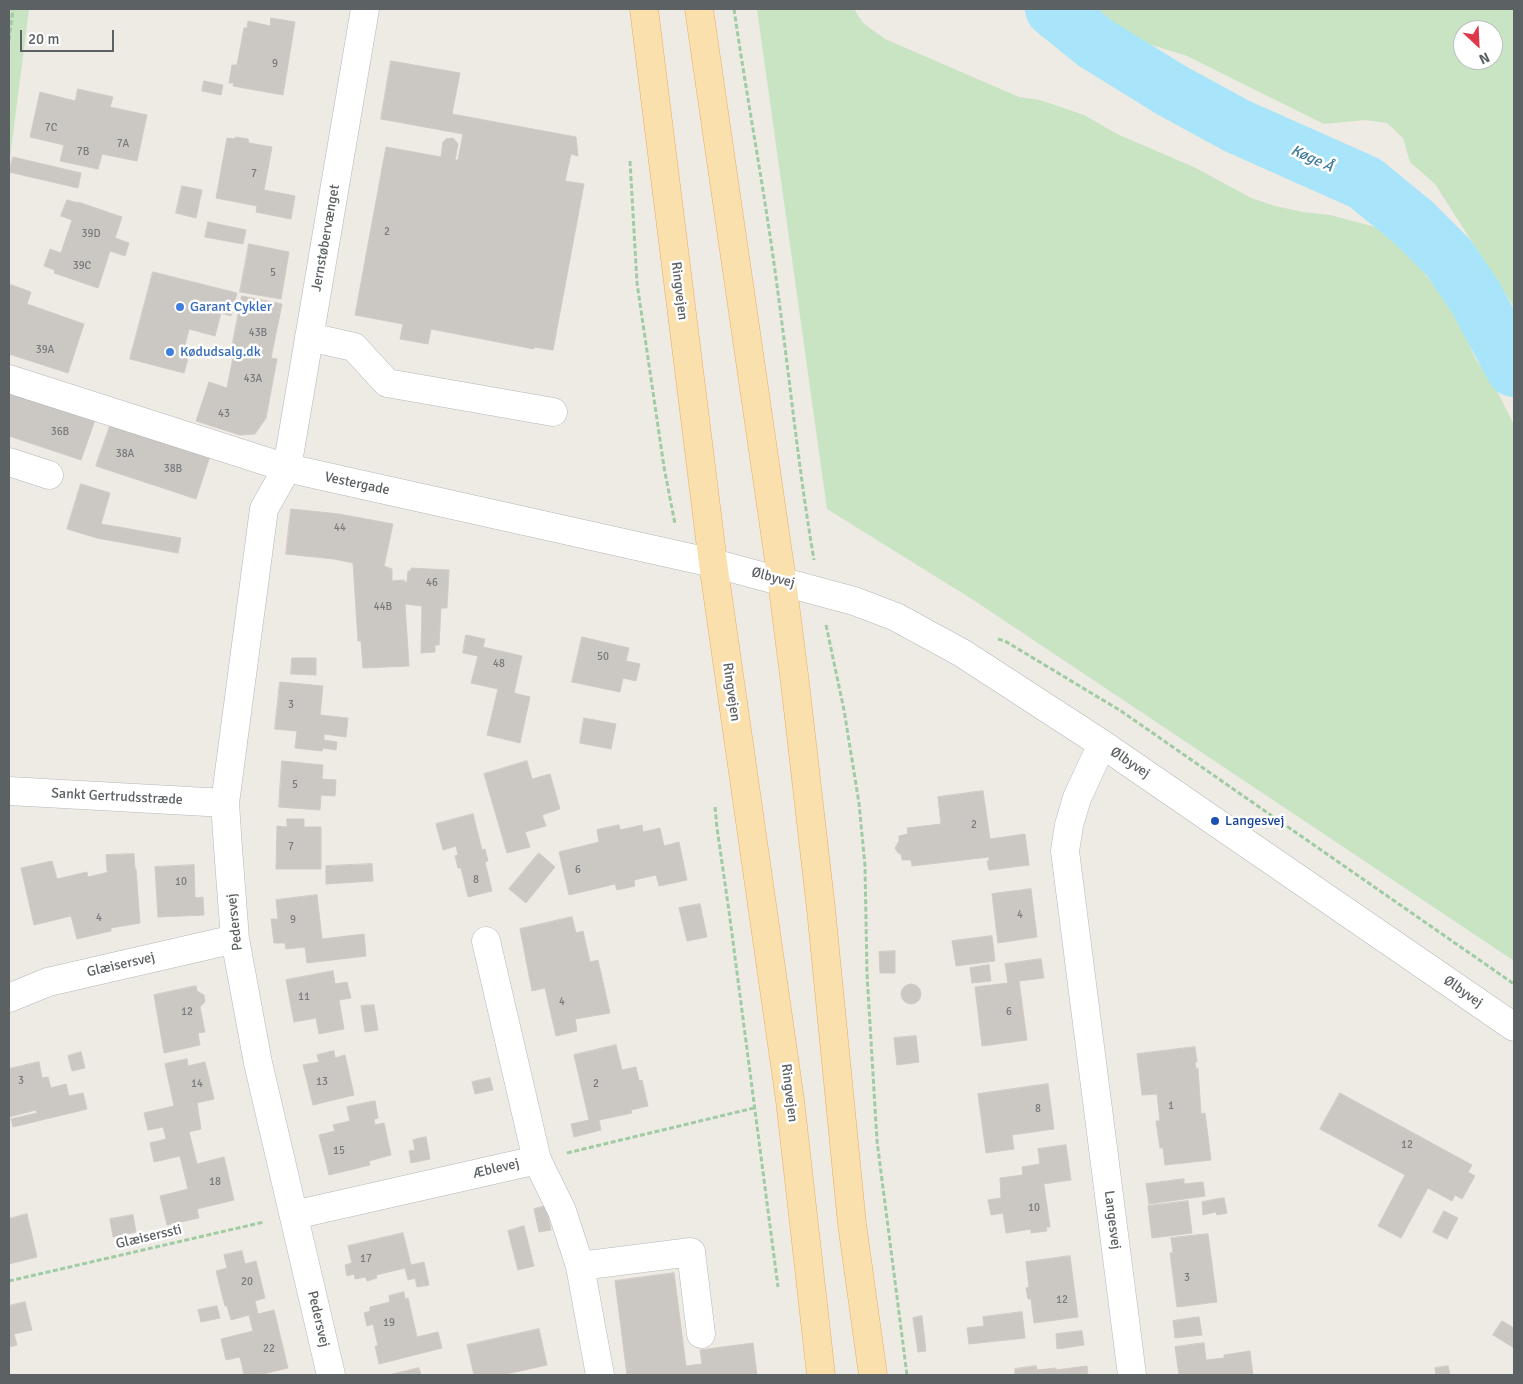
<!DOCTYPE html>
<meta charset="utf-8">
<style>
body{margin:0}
#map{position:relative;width:1523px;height:1384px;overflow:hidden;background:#eeeae4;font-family:Signika,sans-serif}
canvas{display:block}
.frame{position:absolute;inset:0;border:10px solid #5c6164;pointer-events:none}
.north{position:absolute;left:1453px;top:20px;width:50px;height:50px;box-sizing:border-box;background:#fff;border:1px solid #bec0c1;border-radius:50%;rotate:155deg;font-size:14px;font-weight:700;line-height:20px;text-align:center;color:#5c6164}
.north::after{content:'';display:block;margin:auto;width:18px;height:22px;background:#df3848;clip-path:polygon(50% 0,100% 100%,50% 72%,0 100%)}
.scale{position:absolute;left:20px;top:30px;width:94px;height:22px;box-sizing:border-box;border:2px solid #5c6164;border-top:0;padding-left:6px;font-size:15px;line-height:18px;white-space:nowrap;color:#5c6164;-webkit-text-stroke:4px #fff;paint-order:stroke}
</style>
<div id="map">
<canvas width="1523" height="1384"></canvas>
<div class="frame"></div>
<div class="north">N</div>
<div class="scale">20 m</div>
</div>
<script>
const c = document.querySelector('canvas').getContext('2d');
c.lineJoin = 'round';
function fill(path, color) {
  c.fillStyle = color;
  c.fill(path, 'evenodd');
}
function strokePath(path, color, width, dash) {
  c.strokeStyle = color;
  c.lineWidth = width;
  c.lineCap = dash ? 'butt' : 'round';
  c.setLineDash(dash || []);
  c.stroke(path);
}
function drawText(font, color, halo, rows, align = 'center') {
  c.font = font + ' Signika,sans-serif';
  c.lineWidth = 5;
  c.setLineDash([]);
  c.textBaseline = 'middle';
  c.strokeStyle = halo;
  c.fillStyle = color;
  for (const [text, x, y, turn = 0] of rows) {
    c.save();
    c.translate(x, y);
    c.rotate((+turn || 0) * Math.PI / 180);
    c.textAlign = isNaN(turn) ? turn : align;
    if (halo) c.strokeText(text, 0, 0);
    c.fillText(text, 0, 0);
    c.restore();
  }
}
fill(new Path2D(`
 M9,9H29L9,166Z
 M757,9H854L863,23L885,39L1019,97L1040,100L1084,115L1117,134L1196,168L1251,198L1275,206L1303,212L1330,215L1383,229L1408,253L1454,310L1475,358L1494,385L1514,425V961L975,601L827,509Z
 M1097,9H1514V307L1435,184L1410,162L1403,138L1387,123L1365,120L1324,124L1187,56L1136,40L1104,18ZM1463,30H1493V60H1463Z`), '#c8e4c2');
strokePath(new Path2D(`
 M1053,9L1095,43L1171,90L1237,126L1365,183L1414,223L1449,258L1476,298L1514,369`), '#a8e4fa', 56);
const building = new Path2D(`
 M271,18L295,22L283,95L233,86L234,83H229L232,65H237L244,28H247L248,21L270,26Z
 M391,61L460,73L452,114L576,137L578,156L571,154L565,181L584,184L553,350L534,347V349L431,329L428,344L400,339L403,324L355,315L386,147L441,157L443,142L446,139L453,138L458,144L455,160H458L463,134L381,119Z
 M204,81L223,85L221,95L202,91Z
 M78,89L113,97L110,107L147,115L137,161L102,154L98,169L60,161L64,145L30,137L40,92L75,101Z
 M236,137L248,139L249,143L272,147L264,190L295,196L291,219L256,212L257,206L216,198L227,138L234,139Z
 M13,157L81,173L78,188L9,172Z
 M182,186L202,190L196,218L176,213Z
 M67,200L78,203V202L122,217L115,238L129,243L125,256L110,251L98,288L54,273L55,270L44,266L50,249L61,253L72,220L61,216Z
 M208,222L246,230L243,244L205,237Z
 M249,244L289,252L281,299L240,292Z
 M153,272L237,293L231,316L221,313L215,336L189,329L184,349L190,351L184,373L130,359Z
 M9,284L31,292L27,304L84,324L68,373L9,354Z
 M242,296L282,304L271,358L277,359L266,418L255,434L240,435L196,421L209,382L227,388L235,347H232Z
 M9,391L95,420L81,460L9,436Z
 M111,423L210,456L196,499L96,466Z
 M81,484L110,493L101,524L181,538L178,553L97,538L67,529Z
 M291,509L339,514L393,524L384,566L392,569V581L404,580V582H407L408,571H411V568L449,570L447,608H441L439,645H435V652L421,653L422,606L405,604L409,666L363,668L361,641H358L353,563L334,559L286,554Z
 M466,635L485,639L483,647L522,656L514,693L530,697L520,743L487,735L498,689L471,683L478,656L463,653Z
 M582,637L629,648L626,661L640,664L636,681L623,678L620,692L572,682Z
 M292,658H316V675L291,674Z
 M280,682L323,686L320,715L348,718L346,737L324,734V740L337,742L336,750L323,748L322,751L295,748L297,731L275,729Z
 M584,718L616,724L611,749L580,743Z
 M282,761L323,765L322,779L336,780L335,796L321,795L320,810L279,807Z
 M527,761L532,779L550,774L560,809L542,815L546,826L525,832L530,847L507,853L484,774Z
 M983,791L990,839L1025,834L1029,865L989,870L987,861H989V857L912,866L911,860H902L901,854L898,853L895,848L899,841V836L908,834L907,828L941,824L938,797Z
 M473,814L482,850L485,849L488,861L485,862L492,891L468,897L461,868H458L455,856L458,855L456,846L443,850L436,824Z
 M287,819H304V827H321V869H276L277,826L287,827Z
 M619,825L620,830L642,825L643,832L660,828L664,846L679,842L687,880L659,886L656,875L634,880L635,886L617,890L615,884L569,895L559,852L599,842L597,830Z
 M539,853L555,867L526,903L509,889Z
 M134,854L135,869H136L140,923L111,928V931L77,939L71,916L34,925L21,868L52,861L57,879L87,872L88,877L109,872L107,871L106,855Z
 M372,864L373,881L326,884V866Z
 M194,865L195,898L203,897L204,915L158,917L155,867Z
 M1031,889L1037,937L998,943L992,894Z
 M317,895L322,939L364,934L366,956L307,963L305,947L286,949L285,943H274L271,919H278L276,900Z
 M700,904L707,937L687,941L679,908Z
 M572,917L576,933L583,931L590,962L598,960L610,1013L575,1019L577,1031L556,1036L545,988L532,991L520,929Z
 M992,936L995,961L956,966L952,941Z
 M895,951V973H880L879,952Z
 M1041,959L1044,978L1019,981L1027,1040L982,1046L975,987L1008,983L1005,964Z
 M989,965L991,981L972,983L970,968Z
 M333,971L335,984L347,982L351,998L339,1000L344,1029L319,1034L316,1018L294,1022L286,980Z
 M901 994a10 10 0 1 1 20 0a10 10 0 1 1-20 0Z
 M196,986L197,991L204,995L205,1002L200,1007L205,1032L198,1033L200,1045L164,1053L154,995Z
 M374,1005L378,1030L365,1032L361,1006Z
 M916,1036L919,1062L897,1065L894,1038Z
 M616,1045L622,1070L636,1067L639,1081L642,1080L648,1106L631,1110L632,1113L599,1120L601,1130L574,1137L571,1124L589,1120L574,1055Z
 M1195,1047L1197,1062H1195L1196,1069L1198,1068L1201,1114L1205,1113L1211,1160L1165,1165L1163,1148H1160L1156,1121H1160L1157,1094L1142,1095L1137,1054Z
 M334,1051L335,1058L345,1055L354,1095L313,1105L303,1065L319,1062L317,1055Z
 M81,1052L85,1068L72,1071L68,1056Z
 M187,1059L188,1066L205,1062L214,1099L197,1103L201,1129L189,1132L197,1164L224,1157L234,1200L197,1209L199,1218L167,1225L160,1196L188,1189L180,1156L154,1162L150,1143L166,1139L163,1127L148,1130L144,1113L174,1106L165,1064Z
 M39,1062L42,1078L48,1077L51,1088L66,1084L69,1096L83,1093L87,1109L13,1127L11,1119L37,1113L36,1110L9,1117V1069Z
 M490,1078L493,1090L475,1094L472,1082Z
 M1048,1084L1054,1129L1012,1135L1014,1149L986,1153L978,1094Z
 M1340,1093L1472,1165L1468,1172L1475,1176L1462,1199L1455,1195L1452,1201L1428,1188L1401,1238L1378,1226L1405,1175L1320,1129Z
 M375,1101L378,1118L374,1119L375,1125L384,1123L391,1155L369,1161L370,1165L329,1175L319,1135L335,1131L333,1125L350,1121L347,1107Z
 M426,1137L430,1159L411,1163L409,1151L415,1150L413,1140Z
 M1066,1145L1071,1180L1043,1184L1044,1185L1050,1227H1046L1047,1231L1031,1233V1229L1006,1233L1003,1213L991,1215L988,1200L1001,1198L1000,1178L1023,1175L1022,1167L1040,1164L1038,1149Z
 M1184,1179V1184L1203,1182L1205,1196L1149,1204L1146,1184Z
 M1224,1198L1227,1213L1217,1215L1216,1212L1203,1215L1202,1202Z
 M1188,1201L1192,1233L1152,1238L1148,1206Z
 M546,1206L551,1230L539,1232L534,1209Z
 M1444,1211L1458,1218L1447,1239L1433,1232Z
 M27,1214L37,1257L9,1264V1219Z
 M133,1215L136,1232L113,1237L110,1219Z
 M524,1226L534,1266L518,1270L508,1231Z
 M403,1233L411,1265L424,1262L429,1285L417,1287L415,1278L408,1280L405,1268L376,1275L377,1278L367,1281L366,1277L355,1279L354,1274L347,1276L345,1265L352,1263L348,1246Z
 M1208,1234L1217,1302L1177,1307L1170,1253H1173L1171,1238Z
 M242,1251L245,1264L256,1261L265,1298L255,1301L258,1314L274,1310L288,1368L259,1375H244L240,1357L226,1360L221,1339L253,1331L249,1315L231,1320L227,1306H225L216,1271L227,1268L224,1255Z
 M1070,1256L1078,1317L1034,1323L1031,1299H1028L1026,1288L1029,1287L1026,1262Z
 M674,1273L686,1366L702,1364L700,1350L753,1343L757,1375H627L615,1281Z
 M404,1292L405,1299L408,1298L417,1337L438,1332L442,1348L379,1364L375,1346H378L373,1324L367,1326L364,1313L370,1311V1307L390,1302L389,1296Z
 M25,1302L32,1330L14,1334L17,1345L9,1347V1306Z
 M217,1306L220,1318L201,1322L198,1310Z
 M1022,1312L1025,1338L969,1344L967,1328L984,1326L983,1317Z
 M922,1316L926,1351L918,1352L913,1318Z
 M1199,1317L1202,1335L1175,1338L1173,1321Z
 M1502,1321L1514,1328V1348L1493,1335Z
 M539,1329L547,1365L502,1375H474L467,1345Z
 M1082,1331L1084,1345L1057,1349L1056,1334Z
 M1204,1343L1206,1360L1224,1358V1355L1250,1351L1253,1375H1179L1175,1347Z
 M1036,1366L1037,1370L1056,1368V1370L1087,1366L1088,1375H1015V1369Z
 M1448,1366L1450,1375H1436L1435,1368Z
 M419,1368L421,1375H389Z`);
fill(building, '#cbc7c3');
strokePath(building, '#d2cac3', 1);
const minor = new Path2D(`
 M309,337L354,347L387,383L553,412
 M9,379L287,468L713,563L854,601L896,617L962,653L1102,744L1514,1027
 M9,462L49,475
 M1102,744L1077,798L1069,825L1065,851L1132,1375
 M9,791L225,803
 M9,998L48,982L235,939
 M537,1160L562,1211L580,1266L600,1375
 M294,1215L537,1160L486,941
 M580,1266L691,1252L701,1334
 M331,1375L258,1063L235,939L228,848L225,803L264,509L287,468L365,9`);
const major = new Path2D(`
 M644,9L713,563L790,1100L821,1375
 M699,9L782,581L795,683L821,909L852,1224L873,1375`);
strokePath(minor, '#b4b7ba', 29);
strokePath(major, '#e9ac61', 29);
strokePath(new Path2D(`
 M734,9C747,99 764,188 776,278C789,372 798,466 814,560
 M9,40L13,9
 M630,161L637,283L664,467L675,524
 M826,625L844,710L859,803L865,866L867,974L877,1141L907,1375
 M998,639L1005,641L1121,711L1514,984
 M715,807L717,828L729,911L778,1287
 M567,1153L754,1108
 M9,1281L264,1222`), '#a0cca4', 3, [5, 2.5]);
strokePath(minor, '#fff', 28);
strokePath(major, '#fae0ac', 28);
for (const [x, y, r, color] of [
 [180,307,5,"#3f7fe0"],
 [170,352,5,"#3f7fe0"],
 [1215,821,5,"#1a4fb4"]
]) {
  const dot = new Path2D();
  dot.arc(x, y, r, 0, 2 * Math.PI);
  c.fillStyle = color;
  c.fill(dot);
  strokePath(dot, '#fff', 2);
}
drawText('11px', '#787a7c', null, [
 ["9",275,64],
 ["7C",51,128],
 ["7A",123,144],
 ["7B",83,152],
 ["7",254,174],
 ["2",387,232],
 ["39D",91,234],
 ["39C",82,266],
 ["5",273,273],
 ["43B",258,333],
 ["39A",45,350],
 ["43A",253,379],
 ["43",224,414],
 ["36B",60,432],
 ["38A",125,454],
 ["38B",173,469],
 ["44",340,528],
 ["46",432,583],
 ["44B",383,607],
 ["50",603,657],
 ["48",499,664],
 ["3",291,705],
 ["5",295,785],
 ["2",974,825],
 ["7",291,847],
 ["6",578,870],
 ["8",476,880],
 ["10",181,882],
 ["4",1020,915],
 ["4",99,918],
 ["9",293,920],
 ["11",304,997],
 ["4",562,1002],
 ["12",187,1012],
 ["6",1009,1012],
 ["3",21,1081],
 ["13",322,1082],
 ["14",197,1084],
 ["2",596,1084],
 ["1",1171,1106],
 ["8",1038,1109],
 ["12",1407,1145],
 ["15",339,1151],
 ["18",215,1182],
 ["10",1034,1208],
 ["17",366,1259],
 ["3",1187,1278],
 ["20",247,1282],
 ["12",1062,1300],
 ["19",389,1323],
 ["22",269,1349]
]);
drawText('14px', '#5c6164', '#fff', [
 ["Jernstøbervænget",326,238,-80],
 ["Ringvejen",679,291,83],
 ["Vestergade",357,484,12],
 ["Ølbyvej",773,578,15],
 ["Ringvejen",731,692,82],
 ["Ølbyvej",1130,763,34],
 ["Sankt Gertrudsstræde",117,797,3],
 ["Pedersvej",235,922,-96],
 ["Glæisersvej",121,965,-13],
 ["Ølbyvej",1463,992,35],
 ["Ringvejen",789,1093,83],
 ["Æblevej",496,1169,-13],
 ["Langesvej",1112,1220,83],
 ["Glæiserssti",149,1237,-13],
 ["Pedersvej",318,1319,77]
]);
drawText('14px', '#366cbe', '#fff', [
 ["Garant Cykler",190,307],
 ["Kødudsalg.dk",180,352]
], 'left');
drawText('14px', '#164399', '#fff', [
 ["Langesvej",1225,821]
], 'left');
drawText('italic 15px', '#3f7b9a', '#fff', [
 ["Køge Å",1312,159,24]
]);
</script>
